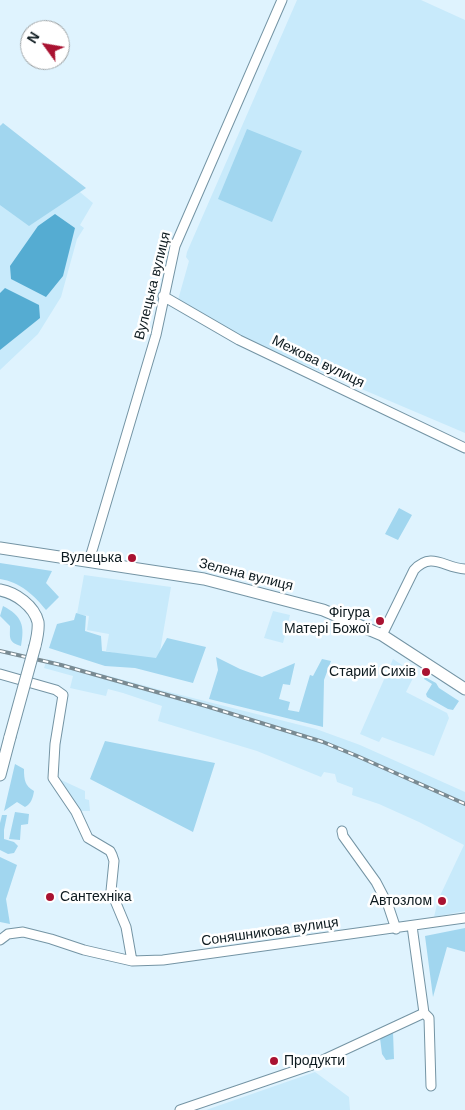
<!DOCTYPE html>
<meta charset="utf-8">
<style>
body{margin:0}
#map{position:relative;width:465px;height:1110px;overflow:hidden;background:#dff3fe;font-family:Helvetica,sans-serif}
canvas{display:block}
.north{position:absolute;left:20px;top:20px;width:50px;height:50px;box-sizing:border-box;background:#fff;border:1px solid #9ea3a5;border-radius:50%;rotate:302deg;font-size:14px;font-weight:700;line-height:20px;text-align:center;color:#0d1a1f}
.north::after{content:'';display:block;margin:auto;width:18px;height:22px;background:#a91231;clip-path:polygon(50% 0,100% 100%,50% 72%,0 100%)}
</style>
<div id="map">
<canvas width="465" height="1110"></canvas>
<div class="north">N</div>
</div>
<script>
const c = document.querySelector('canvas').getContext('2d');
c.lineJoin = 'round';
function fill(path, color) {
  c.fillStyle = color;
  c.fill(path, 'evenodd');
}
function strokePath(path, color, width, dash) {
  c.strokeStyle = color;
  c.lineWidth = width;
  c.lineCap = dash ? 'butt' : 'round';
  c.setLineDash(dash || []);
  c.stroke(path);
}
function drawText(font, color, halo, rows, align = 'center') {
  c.font = font + ' Helvetica,sans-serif';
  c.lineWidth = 5;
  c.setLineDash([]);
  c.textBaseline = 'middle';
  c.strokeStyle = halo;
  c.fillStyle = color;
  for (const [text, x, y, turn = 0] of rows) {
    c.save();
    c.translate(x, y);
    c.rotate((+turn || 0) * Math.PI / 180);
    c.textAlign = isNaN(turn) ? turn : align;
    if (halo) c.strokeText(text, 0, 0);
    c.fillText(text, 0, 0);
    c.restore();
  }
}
fill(new Path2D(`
 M297,0H421L465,20V433L237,336L178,300L189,261L186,257L187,252Z
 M0,125L93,203L80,225L84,228L77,239L61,297L38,334L0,370Z
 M84,575L171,587L158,663L106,651L109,634L87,630L89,616L77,614Z
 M273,611L290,615L283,643L264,638Z
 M47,659L157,689L316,729L360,745L465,792V911L434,917L438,900L464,845L419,822L379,804L352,795L353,788L337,782L335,774L324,772L321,777L257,751L158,721L162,706L123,693L108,689L106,696L70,688L73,676L44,668Z
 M393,659L411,671L414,676L406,692L447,713L449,718L434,756L382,737L379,742L360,734Z
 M59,779L85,791V799L89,800L90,811H81Z
 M315,1072L349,1097L350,1110H206Z`), '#c8eafb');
fill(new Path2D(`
 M3,123L86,188L29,226L0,205V126Z
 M247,129L302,151L272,222L218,199Z
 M399,508L412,515L398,540L385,534Z
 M0,563L52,571L46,583L59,597L46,610C34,595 20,582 0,579Z
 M3,606C22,616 25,625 21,646C8,642 10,638 10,626L0,616Z
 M76,613L86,616L85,631L101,636L102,651L156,658L167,638L206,647L193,683L135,668L105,666L49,648L57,624L74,620Z
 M216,657L240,669L262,677L295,663L290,685L283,684L279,699L290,702L288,710L299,712L310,675L313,676L322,659L331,661L324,680L323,727L209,699L218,670Z
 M425,677L436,683L439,688L459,701L453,710L448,709L427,697L426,694L432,684L424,679Z
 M105,741L215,763L193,832L90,779Z
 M15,764L24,769C24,780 25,786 34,791C33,798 31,804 25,807L17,802L4,811Z
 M15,812L29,814L28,824L21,825L20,840L9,839Z
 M2,815H7L4,830V839L14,842L18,846L14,853L8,854L0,850V823Z
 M0,857L17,865L6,899L10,924L0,922Z
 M465,928V952L447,947L433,997L425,936Z
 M393,1032L394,1059L386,1060L382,1054L380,1038Z`), '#a1d6ef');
fill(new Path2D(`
 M55,214L75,228L63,276L46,297L11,279L10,266L38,226Z
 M5,288L39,305L40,318L0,350V293Z`), '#55acd2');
const minor = new Path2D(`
 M163,296L239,340L465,448
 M89,561L156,335L175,246L282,0
 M382,635L414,570C432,551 444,568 465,569
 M0,674L56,690L63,695L55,744L53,778L76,812L88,838L110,851L112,855L114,861L111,891L126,927L132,961
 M342,831L343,836L376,882L388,905L396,929
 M412,926L424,1013L429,1018L431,1086
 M0,940L8,934L23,932L51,939L84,950L132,961L163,960L465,918
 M180,1110L312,1065L424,1013`);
const major = new Path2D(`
 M0,548L204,579L323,610L382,635L465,689
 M0,590C16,593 34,606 38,622C39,630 37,638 35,646
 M0,775L10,737`);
strokePath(minor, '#7494a4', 11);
strokePath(major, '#7494a4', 13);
strokePath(minor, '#fff', 9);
strokePath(major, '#fff', 11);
const rail = new Path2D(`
 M0,651L61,665L206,706L323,742L357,756L465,804`);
strokePath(rail, '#7a8b93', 4);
strokePath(rail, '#fff', 2, [5.5]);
const majorBridge = new Path2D(`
 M10,737L35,646`);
strokePath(majorBridge, '#7494a4', 13, []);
strokePath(majorBridge, '#fff', 11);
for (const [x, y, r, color] of [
 [132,558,5,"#a91231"],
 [380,621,5,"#a91231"],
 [426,672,5,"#a91231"],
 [50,897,5,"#a91231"],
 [442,901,5,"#a91231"],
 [274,1061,5,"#a91231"]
]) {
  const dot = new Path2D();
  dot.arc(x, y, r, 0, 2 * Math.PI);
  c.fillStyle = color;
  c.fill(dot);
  strokePath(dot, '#fff', 2);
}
drawText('14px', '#0d1a1f', '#fff', [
 ["Вулецька вулиця",153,286,-76],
 ["Межова вулиця",318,362,26],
 ["Зелена вулиця",246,575,14],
 ["Соняшникова вулиця",270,932,-8]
]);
drawText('14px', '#0d1a1f', '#fff', [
 ["Вулецька",122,558],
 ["Фігура",370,613],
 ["Матері Божої",370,629],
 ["Старий Сихів",416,672],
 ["Сантехніка",60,897,"left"],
 ["Автозлом",432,901],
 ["Продукти",284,1061,"left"]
], 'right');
</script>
